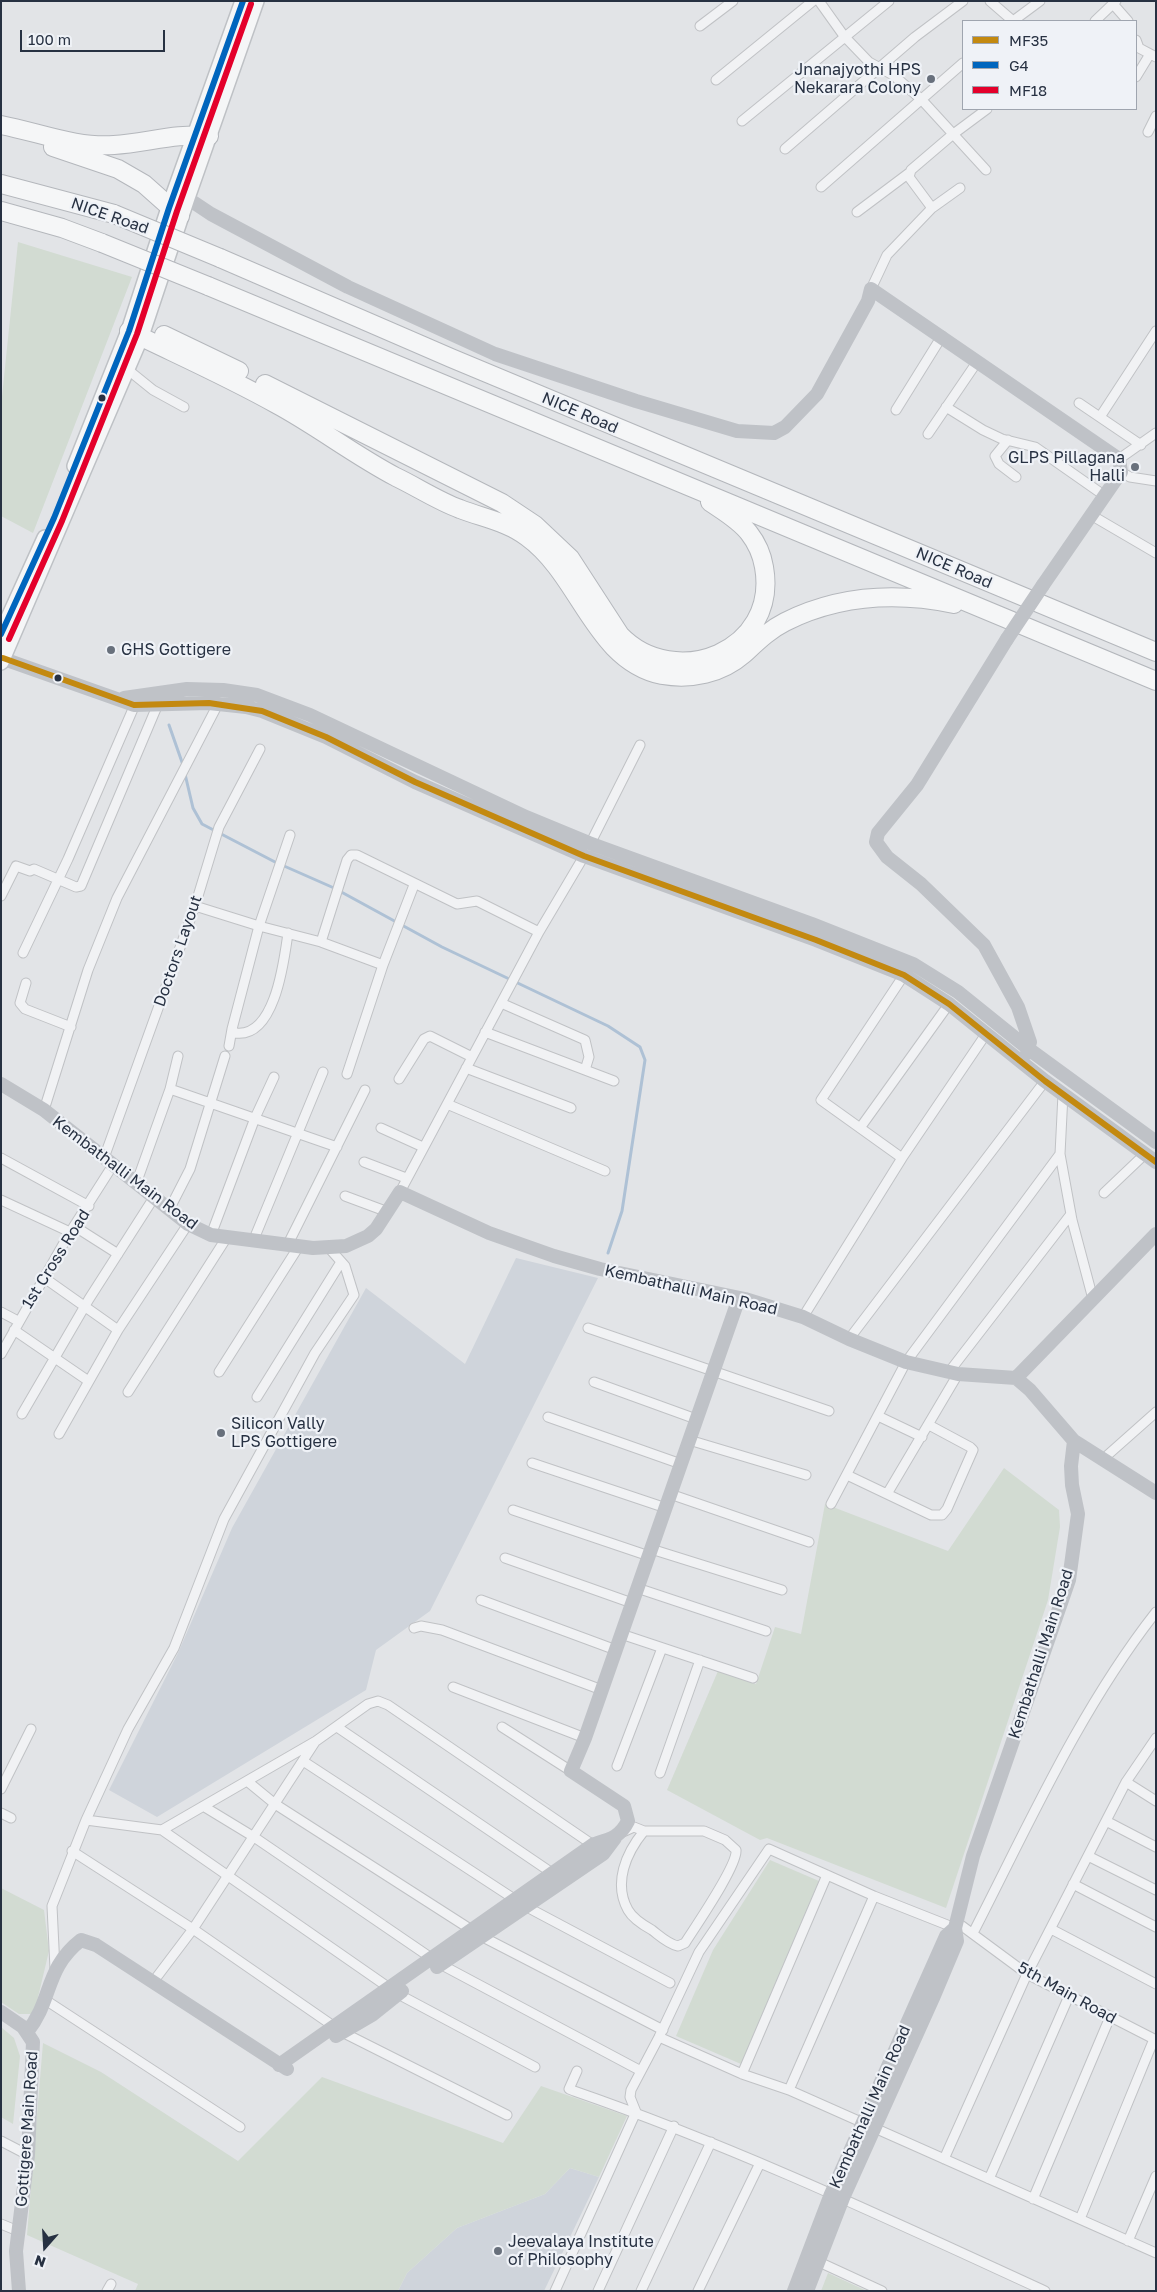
<!DOCTYPE html>
<style>
body{margin:0}
#map{position:relative;width:1157px;height:2292px;overflow:hidden;background:#e2e4e7;font-family:"Golos Text",sans-serif}
canvas{display:block}
.frame{position:absolute;inset:0;border:2px solid #273142;pointer-events:none}
.legend{position:absolute;left:962px;top:20px;width:175px;height:90px;box-sizing:border-box;background:#eff2f7;border:1px solid #9fa5af;margin:0;padding:6px 9px;list-style:none;font-size:15px;color:#273142}
.legend li{display:flex;align-items:center;gap:10px;height:25px}
.legend b{width:25px;border:1px solid #9fa5af}
.north{position:absolute;left:20px;top:2222px;width:50px;height:50px;-webkit-text-stroke:4px #eff2f7;paint-order:stroke;rotate:199deg;font-size:14px;font-weight:700;line-height:20px;text-align:center;color:#273142}
.north::after{content:'';display:block;margin:auto;width:18px;height:22px;background:#273142;clip-path:polygon(50% 0,100% 100%,50% 72%,0 100%)}
.scale{position:absolute;left:20px;top:30px;width:145px;height:22px;box-sizing:border-box;border:2px solid #273142;border-top:0;padding-left:6px;font-size:15px;line-height:18px;white-space:nowrap;color:#273142;-webkit-text-stroke:4px #eff2f7;paint-order:stroke}
</style>
<div id="map">
<canvas width="1157" height="2292"></canvas>
<div class="frame"></div>
<ul class="legend">
<li><b style="height:6px;background:#c38910"></b>MF35</li>
<li><b style="height:6px;background:#0065bd"></b>G4</li>
<li><b style="height:6px;background:#e4002b"></b>MF18</li>
</ul>
<div class="north">N</div>
<div class="scale">100 m</div>
</div>
<script>
const c = document.querySelector('canvas').getContext('2d');
c.lineJoin = 'round';
function fill(path, color) {
  c.fillStyle = color;
  c.fill(path, 'evenodd');
}
function strokePath(path, color, width, dash) {
  c.strokeStyle = color;
  c.lineWidth = width;
  c.lineCap = dash ? 'butt' : 'round';
  c.setLineDash(dash || []);
  c.stroke(path);
}
function drawText(font, color, halo, rows, align = 'center') {
  c.font = font + ' "Golos Text",sans-serif';
  c.lineWidth = 4.5;
  c.setLineDash([]);
  c.textBaseline = 'middle';
  c.strokeStyle = halo;
  c.fillStyle = color;
  for (const [text, x, y, turn = 0] of rows) {
    c.save();
    c.translate(x, y);
    c.rotate((+turn || 0) * Math.PI / 180);
    c.textAlign = isNaN(turn) ? turn : align;
    if (halo) c.strokeText(text, 0, 0);
    c.fillText(text, 0, 0);
    c.restore();
  }
}
fill(new Path2D(`
 M516,1258L598,1278L430,1611L376,1650L366,1690L157,1817L109,1790L178,1653L232,1528L366,1288L465,1364Z
 M570,2168L599,2177L544,2291H398L407,2273L457,2228L545,2194Z`), '#cfd4db');
fill(new Path2D(`
 M18,242L132,277L33,533L1,516V406Z
 M1004,1468L1059,1510L1060,1527L1048,1600L946,1908L767,1838L760,1840L667,1790L718,1671L756,1684L775,1627L801,1634L825,1504L948,1551Z
 M770,1860L819,1881L741,2064L676,2036L713,1950Z
 M1,1888L44,1910L49,1951L34,2014H19L1,2002Z
 M1,2027L14,2038L20,2056L13,2124L1,2117Z
 M43,2043L101,2072L238,2161L322,2077L503,2143L541,2086L627,2116L599,2177L570,2168L545,2194L457,2228L407,2273L398,2291H135L138,2284L27,2235Z
 M828,2273L867,2291H821Z`), '#d2dbd2');
strokePath(new Path2D(`
 M169,725L183,765
 M185,774L193,808L202,824L275,862L334,888L442,947L608,1026L640,1047L645,1060L622,1211L608,1253`), '#aec1d5', 3);
const street = new Path2D(`
 M819,1L844,36L869,62L893,75L921,99L986,170
 M990,1L1013,21
 M1113,4L1128,21
 M1013,21L1040,1
 M1095,21L1116,1
 M700,26L733,1
 M1136,40L1139,48L1156,57
 M1136,77L1150,54
 M716,80L813,1
 M742,121L889,1
 M1148,132L1156,116
 M785,149L915,37L963,1
 M821,187L963,63
 M932,208L960,188
 M857,212L909,173
 M871,289L887,255L932,208L909,177L911,170L952,135L987,109
 M127,369L153,390L184,407
 M1079,403L1141,445
 M946,407L983,430L1002,439L1035,447L1105,496
 M896,410L942,336
 M1100,417L1156,331
 M928,434L977,362
 M1008,440L995,456L999,464L1016,477
 M1119,459L1156,433
 M1121,472L1130,477L1156,481
 M1091,515L1156,553
 M1,896L16,866L30,871L34,869L76,887L81,886L158,704
 M195,906L259,926L321,942L383,965L414,885
 M539,932L584,856L640,745
 M288,933C284,961 275,1039 235,1033L232,1029L259,926L290,835
 M321,942L347,860L351,855H357L457,904L477,901L539,932L400,1192
 M23,953L68,859L136,702
 M26,983L20,1003L25,1009L71,1027
 M501,1003L585,1040L589,1057L585,1070
 M485,1032L614,1081
 M229,1046L232,1029
 M466,1068L571,1108
 M347,1074L383,965
 M399,1079L424,1039L430,1036L472,1057
 M170,1089L337,1147
 M1063,1094L1060,1154L1072,1220L1093,1299
 M447,1104L605,1171
 M44,1110L88,970L117,898L218,704
 M381,1128L423,1147
 M860,1128L949,1004
 M1,1158L89,1206
 M104,1158L195,906L219,827L260,749
 M902,1158L821,1100L904,975
 M364,1162L406,1178
 M136,1184L170,1089L178,1056
 M1104,1193L1145,1154
 M345,1196L388,1212
 M1,1200L70,1232
 M169,1210L190,1169L225,1056
 M74,1226L118,1254
 M211,1235L255,1118L274,1077
 M254,1239L323,1072
 M288,1244L365,1090
 M43,1277L118,1330
 M1,1312L18,1321
 M803,1317L902,1158L986,1034
 M588,1328L829,1411
 M14,1330L87,1380
 M849,1339L1045,1081
 M1,1354L69,1234L113,1165
 M219,1372L299,1246
 M949,1372L1071,1214
 M594,1382L696,1419
 M128,1392L227,1237
 M257,1397L341,1262
 M22,1414L89,1299L153,1199
 M878,1416L922,1437
 M548,1417L681,1464
 M59,1434L118,1330L188,1224
 M689,1440L806,1475
 M1102,1460L1156,1412
 M532,1463L666,1508
 M847,1475L931,1515H942L947,1509L973,1450L970,1447L929,1425
 M670,1494L809,1542
 M887,1494L958,1374
 M831,1504L906,1362L1060,1154
 M513,1510L649,1556
 M651,1549L782,1590
 M505,1558L632,1603
 M637,1588L766,1631
 M481,1600L616,1650
 M414,1628L421,1626L442,1630L602,1690
 M621,1634L753,1678
 M453,1687L585,1738
 M337,1727L555,1875
 M502,1727L571,1771
 M303,1761L525,1906L670,1983
 M617,1766L662,1648
 M660,1773L700,1660
 M247,1781L275,1804L481,1936L663,2030
 M1126,1782L1156,1801
 M1,1789L31,1729
 M203,1806L254,1837L440,1964L641,2071
 M1,1813L11,1818
 M86,1820L128,1729L174,1648L224,1519L315,1353L354,1295L345,1266L329,1248
 M1106,1821L1156,1847
 M162,1830L398,1994L535,2067
 M623,1832L634,1827L644,1831H704L725,1840L736,1850C738,1865 695,1927 685,1943L678,1946C668,1944 660,1936 652,1930C643,1925 633,1919 628,1910C613,1883 626,1853 644,1831
 M72,1851L193,1929L342,2032L507,2115
 M1088,1856L1156,1890
 M1073,1884L1156,1927
 M958,1923L1027,1974L1156,2040
 M1051,1929L1156,1984
 M973,1933C1029,1824 1080,1709 1156,1612
 M55,1969L52,1906L86,1820L162,1830L316,1741L368,1704L378,1701L388,1705L596,1847
 M153,1982L193,1929L315,1742
 M44,1999L240,2127
 M659,2037L742,2074L789,2090L1156,2253
 M577,2071L569,2089L574,2091C736,2147 890,2220 1045,2291
 M742,2074L827,1875
 M789,2090L874,1896
 M636,2112L630,2097L631,2090L659,2037L699,1952L769,1849L874,1896L955,1928
 M1,2141L28,2155
 M944,2159L1027,1974L1126,1782L1156,1738
 M989,2179L1069,1996
 M1033,2199L1110,2017
 M1080,2219L1154,2039
 M1,2224L18,2231
 M1128,2241L1156,2176
 M819,2262L882,2291
 M107,2291L111,2284
 M555,2291L636,2112
 M598,2291L674,2126
 M641,2291L711,2142
 M698,2291L760,2163`);
const primary = new Path2D(`
 M75,466L129,331L169,208L243,1
 M1,635L45,538
 M1,662L141,336L187,198L256,1`);
const highway = new Path2D(`
 M1,125C38,132 76,148 114,145C146,143 176,133 209,136
 M53,147L118,169L144,184L180,216
 M1,184L114,214
 M1,211L62,228L102,243
 M220,258L451,358L1156,652
 M208,286L1156,681
 M129,331C178,355 228,377 276,404C317,426 354,455 396,477C417,487 438,501 460,509C483,518 508,522 527,537C581,576 594,661 662,675C691,680 721,674 744,654C757,642 769,630 785,622C839,595 896,592 954,604
 M164,335L239,371
 M265,384L502,503L535,525L570,558L620,635C675,692 779,651 764,567C762,555 756,542 749,533C739,520 723,511 710,502`);
strokePath(street, '#c0c2c5', 11);
strokePath(primary, '#bec1c5', 18);
strokePath(highway, '#b4b7bc', 20);
strokePath(street, '#f1f2f4', 9);
strokePath(new Path2D(`
 M187,198L211,214L348,287L495,354L636,401L737,431L774,433L785,427L817,394L868,301L871,289L1119,459L1121,472L1043,585
 M1007,639L917,785L878,833L876,842L887,857L921,884L984,945L1018,1007L1030,1042L1027,1053
 M1,658L134,705L209,703L246,707L262,711L326,737L415,782L584,856L816,940L904,975L949,1004L1045,1081L1156,1162
 M124,698L187,689L223,690L257,695L310,715L526,817L589,843L812,924L913,964L958,992L1030,1050L1156,1142
 M1,1084L44,1110L188,1224L211,1235L313,1248L346,1246L368,1236L376,1229L400,1192L489,1233L554,1256L600,1269L745,1299L803,1317L849,1339L906,1362L958,1374L1016,1378L1030,1390L1074,1441L1156,1493
 M1016,1378L1156,1234
 M437,1967L603,1854L615,1838
 M1,2012L23,2027L33,2042L28,2155L16,2251L19,2291
 M27,2032C53,2000 44,1969 81,1940L96,1945L287,2069
 M336,2036L372,2015L402,1991
 M279,2065L594,1844C611,1839 620,1837 628,1821L624,1806L571,1771L585,1738L739,1298
 M794,2291L831,2194L946,1936L955,1928
 M807,2291L843,2198L933,1998L957,1941L955,1928L973,1856L1069,1580L1078,1514L1072,1485L1071,1466L1074,1441`), '#bfc2c7', 14);
strokePath(primary, '#f5f6f7', 15);
strokePath(highway, '#f5f6f7', 18);
const highwayBridge = new Path2D(`
 M114,214L220,258
 M102,243L208,286`);
strokePath(highwayBridge, '#b4b7bc', 20, []);
strokePath(new Path2D(`
 M1007,639L1043,585`), '#bfc2c7', 14);
strokePath(highwayBridge, '#f5f6f7', 18);
strokePath(new Path2D(`
 M3,658L134,705L209,703L262,711L326,737L415,782L584,856L816,940L904,975L949,1004L1045,1081L1156,1162`), '#c38910', 6);
strokePath(new Path2D(`
 M1,634L54,518L129,331L169,208L243,1`), '#0065bd', 6);
strokePath(new Path2D(`
 M9,639L62,521L137,334L177,211L251,4`), '#e4002b', 6);
for (const [x, y, r, color] of [
 [931,79,5,"#68707c"],
 [102,398,4.5,"#273142"],
 [1135,467,5,"#68707c"],
 [111,650,5,"#68707c"],
 [58,678,4.5,"#273142"],
 [221,1433,5,"#68707c"],
 [498,2251,5,"#68707c"]
]) {
  const dot = new Path2D();
  dot.arc(x, y, r, 0, 2 * Math.PI);
  c.fillStyle = color;
  c.fill(dot);
  strokePath(dot, '#eff2f7', 2);
}
drawText('16px', '#273142', '#eff2f7', [
 ["Jnanajyothi HPS",921,70,"right"],
 ["Nekarara Colony",921,88,"right"],
 ["GLPS Pillagana",1125,458,"right"],
 ["Halli",1125,476,"right"],
 ["GHS Gottigere",121,650],
 ["Silicon Vally",231,1424],
 ["LPS Gottigere",231,1442],
 ["Jeevalaya Institute",508,2242],
 ["of Philosophy",508,2260]
], 'left');
drawText('16px', '#273142', '#eff2f7', [
 ["NICE Road",110,216,19],
 ["NICE Road",580,413,23],
 ["NICE Road",954,568,23],
 ["Doctors Layout",178,951,-71],
 ["Kembathalli Main Road",125,1173,37],
 ["1st Cross Road",56,1259,-58],
 ["Kembathalli Main Road",691,1290,13],
 ["Kembathalli Main Road",1041,1654,-72],
 ["5th Main Road",1067,1993,29],
 ["Kembathalli Main Road",870,2107,-66],
 ["Gottigere Main Road",27,2129,-86]
]);
</script>
